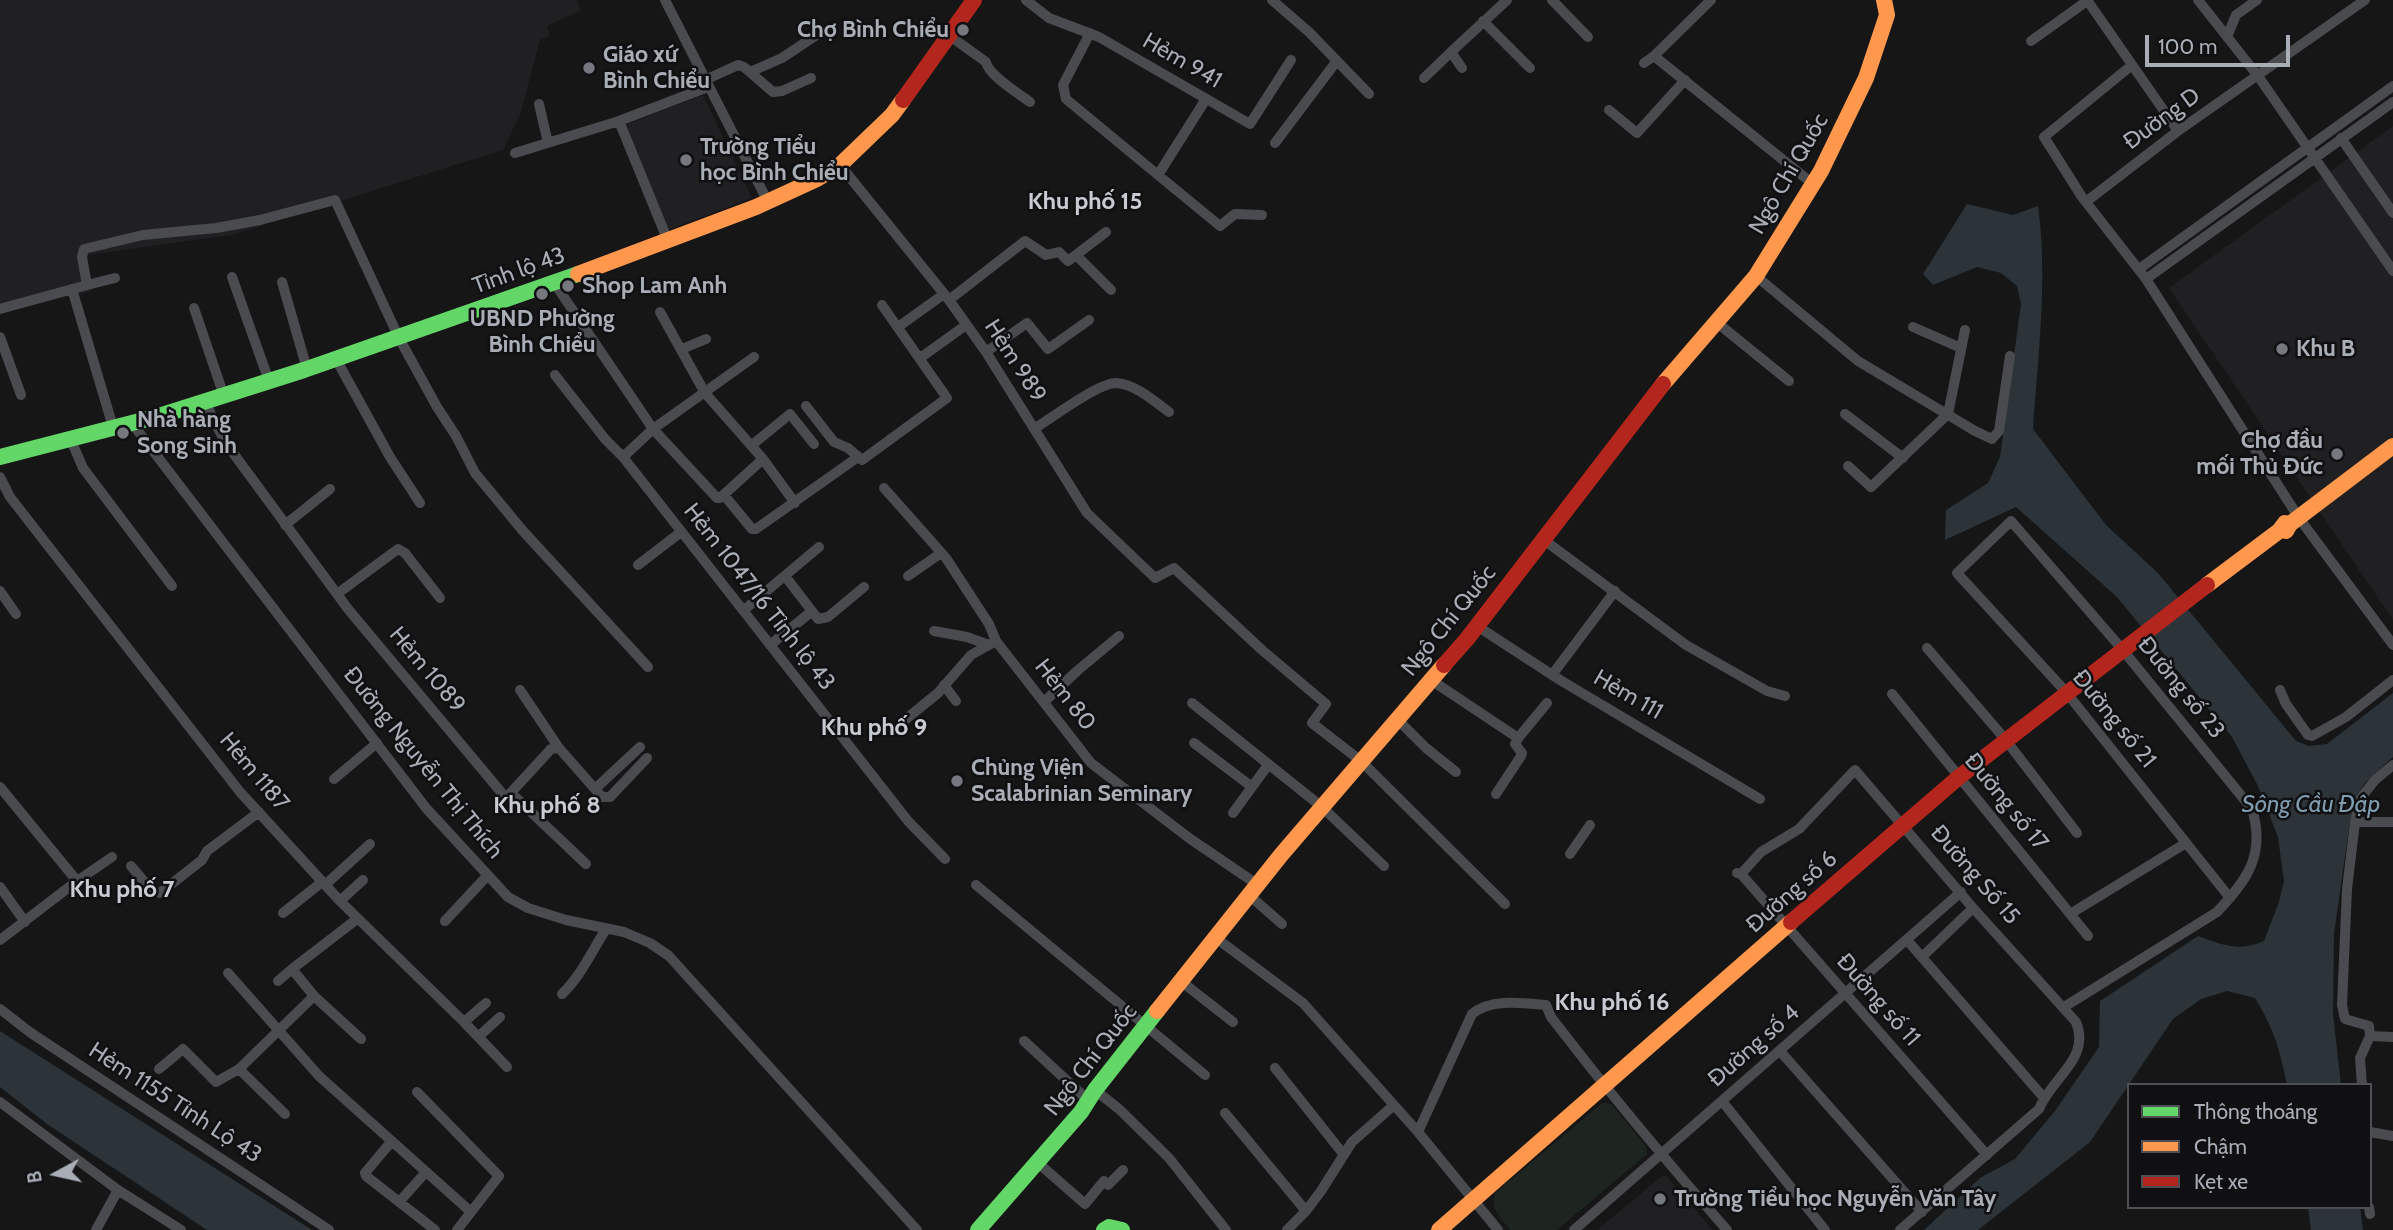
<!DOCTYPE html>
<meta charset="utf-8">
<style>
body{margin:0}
#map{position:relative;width:2393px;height:1230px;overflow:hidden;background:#161616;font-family:Cabin,sans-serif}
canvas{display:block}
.legend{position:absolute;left:2127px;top:1083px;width:245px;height:126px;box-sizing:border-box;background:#101012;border:2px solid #4d4f54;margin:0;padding:9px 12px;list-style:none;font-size:21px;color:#a8adb6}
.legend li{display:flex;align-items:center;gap:14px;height:35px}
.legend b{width:35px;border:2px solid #4d4f54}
.north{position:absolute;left:21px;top:1139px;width:70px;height:70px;-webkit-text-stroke:5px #101012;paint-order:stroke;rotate:262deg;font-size:19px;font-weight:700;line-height:28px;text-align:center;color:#a8adb6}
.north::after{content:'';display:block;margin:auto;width:24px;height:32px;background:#a8adb6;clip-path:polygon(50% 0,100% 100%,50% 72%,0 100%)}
.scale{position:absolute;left:2145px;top:35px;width:145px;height:32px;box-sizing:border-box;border:4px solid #a8adb6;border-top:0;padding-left:9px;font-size:21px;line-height:24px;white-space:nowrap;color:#a8adb6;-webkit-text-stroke:5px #101012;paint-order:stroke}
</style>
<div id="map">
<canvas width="2393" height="1230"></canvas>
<ul class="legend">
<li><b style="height:9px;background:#63d668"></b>Thông thoáng</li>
<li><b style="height:9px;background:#ff974d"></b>Chậm</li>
<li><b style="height:9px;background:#b3261e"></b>Kẹt xe</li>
</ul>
<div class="north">B</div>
<div class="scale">100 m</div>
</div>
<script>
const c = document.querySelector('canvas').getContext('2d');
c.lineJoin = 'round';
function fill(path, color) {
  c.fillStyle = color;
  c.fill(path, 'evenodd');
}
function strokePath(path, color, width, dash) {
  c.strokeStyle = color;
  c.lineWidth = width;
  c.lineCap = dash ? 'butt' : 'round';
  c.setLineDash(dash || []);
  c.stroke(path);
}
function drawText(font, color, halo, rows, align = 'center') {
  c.font = font + ' Cabin,sans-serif';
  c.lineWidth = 5;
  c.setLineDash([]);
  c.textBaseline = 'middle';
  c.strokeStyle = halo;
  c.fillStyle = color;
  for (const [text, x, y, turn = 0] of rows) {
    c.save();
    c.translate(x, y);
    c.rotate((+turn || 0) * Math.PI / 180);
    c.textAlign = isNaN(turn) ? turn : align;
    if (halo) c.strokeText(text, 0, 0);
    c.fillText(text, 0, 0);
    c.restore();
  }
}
fill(new Path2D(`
 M0,0H576L581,10L547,26L550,35L540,40L521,112L503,150L231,235L79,256L92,291L0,313Z
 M703,95L752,198L665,231L625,125Z
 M2393,126V620L2169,288Z
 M1662,1176L1667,1177L1713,1230H1597Z`), '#202022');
fill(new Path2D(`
 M1606,1102L1612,1105L1646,1146L1647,1154L1557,1230H1511C1501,1219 1490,1209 1495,1193L1601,1104Z`), '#1e241f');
fill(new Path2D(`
 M1967,204L2013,215L2038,206C2048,280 2038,355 2033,429L2106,525L2158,573L2296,741L2309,746L2327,744L2393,693V757L2365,783L2356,796L2349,828L2334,934L2333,1014L2341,1085H2287C2280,1050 2274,1029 2255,998L2227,991L2201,999L2173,1019L2090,1142L1978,1230H1924L1980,1178L2015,1159L2055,1111L2099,1047L2100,1001L2198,936C2221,945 2241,952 2264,941L2279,902L2284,881L2278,837L2258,786L2232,737L2117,597L2016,507L1945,540L1946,510L1988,483L2000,457L2021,304L2017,286L2001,273L1977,267L1933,285L1923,274Z
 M0,1031L312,1230H207L47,1124L0,1087Z
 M2308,1207H2360L2363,1230H2311Z`), '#2c3439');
strokePath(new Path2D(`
 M665,0L768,202
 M1026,0L1049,18L1099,37L1250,124L1291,60
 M1272,0L1309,32L1369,94
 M1552,0L1588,37
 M2087,0L2178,131
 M2198,0L2258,76L2393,271
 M1483,21L1530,68
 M1090,33L1063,85L1066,99L1158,175L1206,99
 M950,36L986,62C988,75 1018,93 1030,102
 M2227,37L2236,15L2257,0
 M2031,41L2087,1
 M1654,56L1813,184
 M1644,63L1654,56L1711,0
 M2132,65L2044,137L2082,197L2146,279L2299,518L2393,645
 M1462,68L1451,52L1507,0
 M750,72L782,58L824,30
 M1424,78L1451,52
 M705,80L738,65L744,67L773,92L782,91L811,78
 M539,104L548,143
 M1609,110L1637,133L1685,80
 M619,121L668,241
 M2341,138L2393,213
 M1275,143L1336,62
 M515,153L619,121L708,87
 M840,165L949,300L986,352L1087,513L1155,578L1174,568L1262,650L1326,704L1312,723L1361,761L1505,904
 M1158,175L1220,226L1235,214L1262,215
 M2087,201L2178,131L2365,0
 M1076,255L1111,290
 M2139,269L2393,86
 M1756,276L1858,361L1975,431L1992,439L1999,431L2010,356
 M232,277L269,381
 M2146,279L2393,102
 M553,281L653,429L717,498H720L763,459L705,393L660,312
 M282,282L307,369
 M87,285L115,278
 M72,289L113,427
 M949,300L1025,241L1046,255L1059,252L1068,261L1106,232
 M194,308L224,396
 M0,309L87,285L82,257L84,249L143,235L216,228L260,220L335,200L399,338L437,407L456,436L475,473L523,531L648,667
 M1715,321L1789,381
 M898,327L944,294
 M1913,327L1961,348
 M0,337L21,395
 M682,349L706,339
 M986,352L1027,323L1048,349L1089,320
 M919,356H923L966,325
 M336,359L390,457L420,503
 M555,375L605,439L623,457L908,821L945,859
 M205,402L225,442L348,609L506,798L551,749L559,748L602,797H610L647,758
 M806,406L834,442L848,448L862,460L947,398L882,305
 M1845,414L1903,458
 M131,422L426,808L508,897L528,908L566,920L624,932L650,943L669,956L917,1230
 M1034,429C1050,419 1098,383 1116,383C1135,384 1154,401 1169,412
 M70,438L83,468L172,586
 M752,445L790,414L814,444
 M623,457L653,429L754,357
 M763,459L795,503
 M1848,466L1871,487L1948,414L1965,330
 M0,477L10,497L240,792L340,901L464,1022L507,1067
 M884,488L946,558L989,624L996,641L1091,763L1189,838L1258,885
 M724,495L752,529H756L858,457
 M285,525L330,489
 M1544,540L1686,645L1767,691L1785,696
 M638,565L681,532
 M785,576L818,619L828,617L864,587
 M908,576L941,553
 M0,591L16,614
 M337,594L398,549L405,553L440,598
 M744,610L819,547
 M1477,626L1560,680L1760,799
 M934,631L967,637L989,645
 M770,645L811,612
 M1927,648L2005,739L2077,833
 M1552,675L1615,591
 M1431,680L1515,736L1519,737L1547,703
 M944,685L956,701
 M520,690L559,748
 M2280,690L2286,704L2308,735L2312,736L2346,717L2393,680
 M1892,694L2088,936
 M1044,702L1077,671L1119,636
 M1192,703L1322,807L1384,866
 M906,719L938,693L971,655L996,641
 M1397,719L1426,748L1456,772
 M1194,743L1252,787
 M334,779L377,743
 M0,787L77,881L0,940
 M595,789L640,747
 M511,793L586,864
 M1496,794L1521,756L1522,753L1515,744L1519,737
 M1233,813L1268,765
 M2355,822H2393
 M1570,854L1590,825
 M131,866L152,891L160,893L202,860L207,851L259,812
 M1737,873L1741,874L1987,1155
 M1741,874L1761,852L1799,829L1855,770L1973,908L2076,1022C2091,1059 2052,1077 2039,1109L1900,1230
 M77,881L112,857
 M325,885L370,844
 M976,885L1205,1075
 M0,887L25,922
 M1249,895L1282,924
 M340,901L363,880
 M283,913L322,882
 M2070,914L2186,843
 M445,921L487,876
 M1216,938L1303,1003L1418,1132L1498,1230
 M1907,940L2044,1098
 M1922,957L1973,908
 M228,973L319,1076L471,1212
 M278,981L292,969
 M1182,982L1233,1022
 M562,994C581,976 592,951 606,929
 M314,996L292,969L357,919
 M2064,1007L2217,912C2247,880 2266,855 2252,809L2122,649L2011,521L1957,573L2066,692L2230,898
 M0,1009L31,1033L329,1230
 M464,1022L486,1003
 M2370,1036L2393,1037
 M478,1037L500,1017
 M1024,1041L1089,1101
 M1780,1051L1922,1212
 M1275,1068L1344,1155
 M159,1069L183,1049L216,1082L239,1069
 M2362,1085L2360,1058L2370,1036L2369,1026L2345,1019L2342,1005L2347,889L2355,822L2360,799L2375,780L2393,765
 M1095,1090L1119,1109L1169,1158L1226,1230
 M417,1092L499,1176L457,1230
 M1722,1101L1825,1230
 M0,1102L118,1190L181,1230
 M1225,1113L1306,1211
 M285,1114L239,1069L314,996L361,1039
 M1418,1132L1472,1014C1490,998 1524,1003 1546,1005L1551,1017C1607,1090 1666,1161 1727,1230
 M2370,1132L2393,1136
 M391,1142L365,1173L366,1176L435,1230
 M1037,1162L1085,1204L1104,1181L1108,1185L1123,1170
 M399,1202L426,1172
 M2369,1207L2370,1214
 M96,1230L118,1190
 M1287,1230L1306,1211L1321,1191L1352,1142L1394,1105
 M1574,1230L1961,892`), '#4a4b4e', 10);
strokePath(new Path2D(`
 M0,457L159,416L304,370L578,274
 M978,1230L1081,1112L1095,1090L1157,1011
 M1104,1230L1109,1227L1122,1230`), '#63d668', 16);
strokePath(new Path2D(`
 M578,274L756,207L817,179L840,165L892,115L903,100
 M1663,384L1756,276L1821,171L1866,78L1887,15L1884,0
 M2286,531L2290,524L2393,446
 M2207,585L2279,531L2285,523L2290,524
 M1157,1011L1281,855L1444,665
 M1439,1230L1791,922`), '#ff974d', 16);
strokePath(new Path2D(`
 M903,100L974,0
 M1444,665L1467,639L1663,384
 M1791,922L1959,777L2207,585`), '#b3261e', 16);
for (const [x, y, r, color] of [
 [963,30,7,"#75787e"],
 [589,68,7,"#75787e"],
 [686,160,7,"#75787e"],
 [568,286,7,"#75787e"],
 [542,294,7,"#75787e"],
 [2282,349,7,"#75787e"],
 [123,433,7,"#75787e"],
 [2337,454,7,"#75787e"],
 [957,781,7,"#75787e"],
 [1660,1199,7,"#75787e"]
]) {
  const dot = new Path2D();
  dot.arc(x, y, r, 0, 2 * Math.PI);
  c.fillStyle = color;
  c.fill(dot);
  strokePath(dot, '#101012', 2.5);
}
drawText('bold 23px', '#a8adb6', '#101012', [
 ["Chợ Bình Chiểu",949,30,"right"],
 ["Giáo xứ",603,55],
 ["Bình Chiểu",603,81],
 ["Trường Tiểu",700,147],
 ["học Bình Chiểu",700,173],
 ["Shop Lam Anh",582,286],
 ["UBND Phường",542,319,"center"],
 ["Bình Chiểu",542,345,"center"],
 ["Khu B",2296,349],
 ["Nhà hàng",137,420],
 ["Song Sinh",137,446],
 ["Chợ đầu",2323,441,"right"],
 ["mối Thủ Đức",2323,467,"right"],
 ["Chủng Viện",971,768],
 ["Scalabrinian Seminary",971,794],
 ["Trường Tiểu học Nguyễn Văn Tây",1674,1199]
], 'left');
drawText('23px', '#a8adb6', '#101012', [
 ["Hẻm 941",1182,61,30],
 ["Đường D",2162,119,-36],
 ["Ngô Chí Quốc",1789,174,-60],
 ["Tỉnh lộ 43",519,271,-20],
 ["Hẻm 989",1015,361,57],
 ["Hẻm 1047/16 Tỉnh lộ 43",759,597,52],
 ["Ngô Chí Quốc",1449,621,-51],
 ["Hẻm 1089",427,670,50],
 ["Đường số 23",2181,688,51],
 ["Hẻm 80",1065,695,52],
 ["Hẻm 111",1628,695,30],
 ["Đường số 21",2114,719,51],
 ["Đường Nguyễn Thị Thích",423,763,51],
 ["Hẻm 1187",254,772,50],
 ["Đường số 17",2006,802,51],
 ["Đường Số 15",1975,875,49],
 ["Đường số 6",1792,892,-41],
 ["Đường số 11",1878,1000,49],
 ["Đường số 4",1754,1046,-41],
 ["Ngô Chí Quốc",1091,1060,-52],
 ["Hẻm 1155 Tỉnh Lộ 43",175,1103,33]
]);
drawText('bold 24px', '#c8ccd2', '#101012', [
 ["Khu phố 15",1085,202],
 ["Khu phố 9",874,728],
 ["Khu phố 8",547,806],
 ["Khu phố 7",122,890],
 ["Khu phố 16",1612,1003]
]);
drawText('italic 24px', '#809db0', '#101012', [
 ["Sông Cầu Đập",2311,805]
]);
</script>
